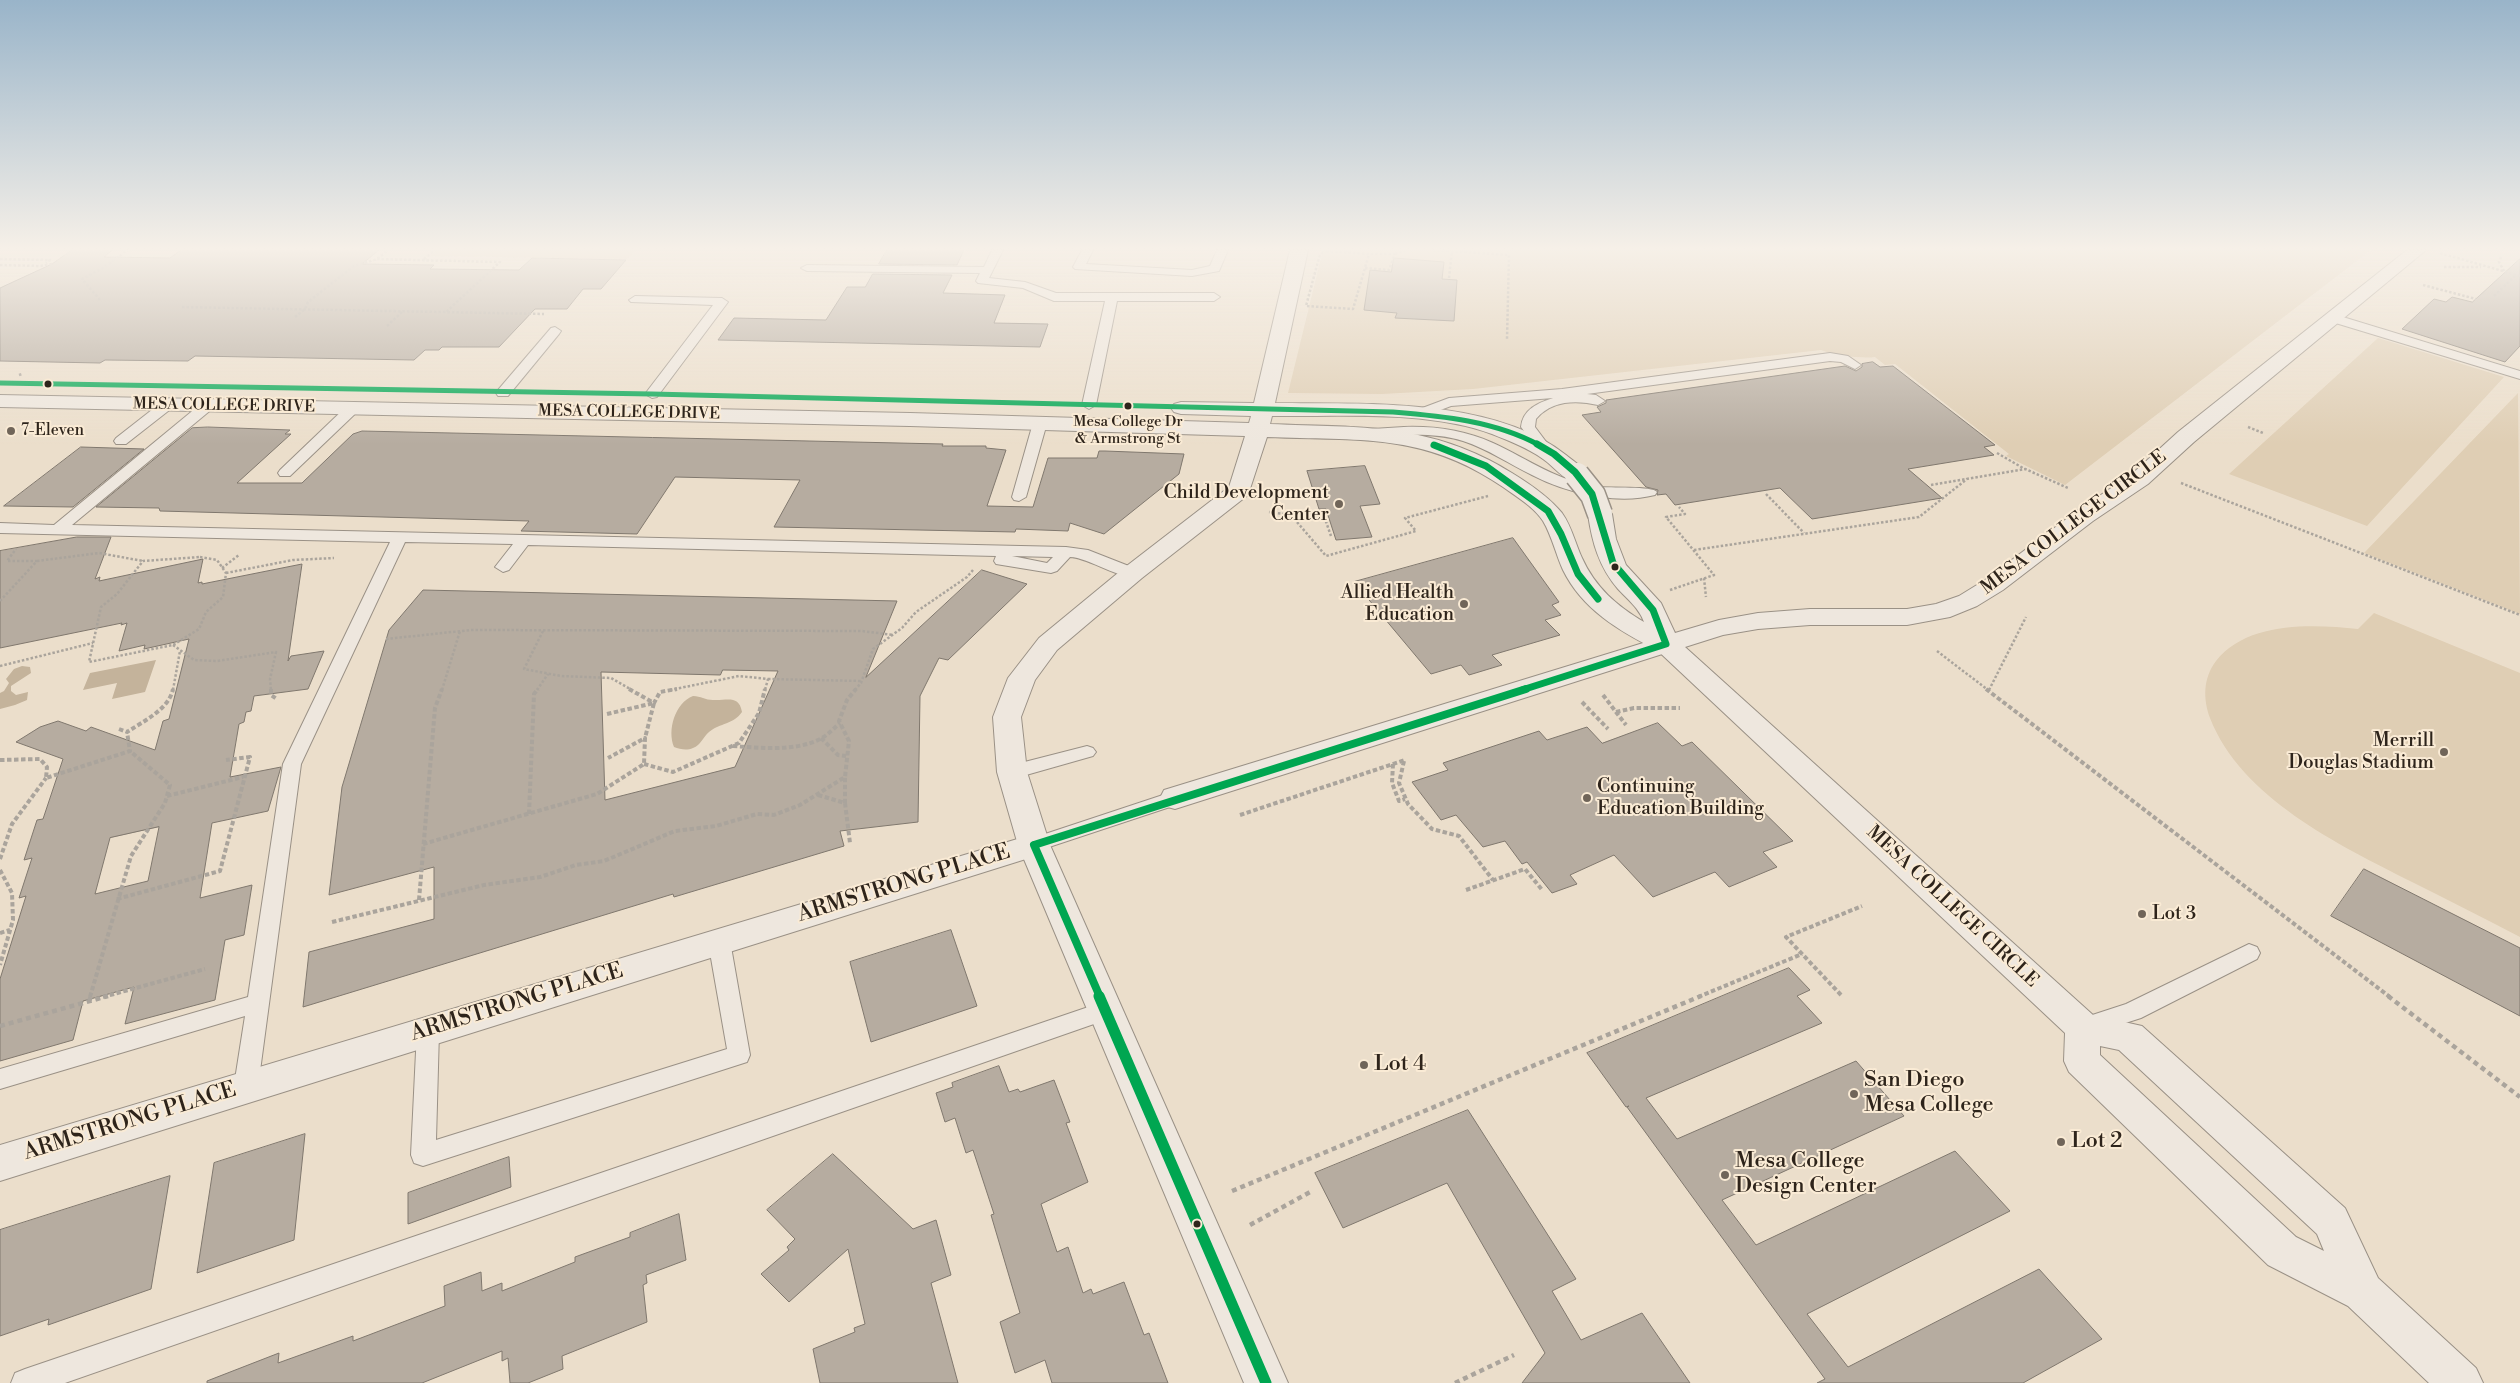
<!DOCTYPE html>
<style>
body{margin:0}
canvas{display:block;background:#ebdecb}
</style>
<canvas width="2520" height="1383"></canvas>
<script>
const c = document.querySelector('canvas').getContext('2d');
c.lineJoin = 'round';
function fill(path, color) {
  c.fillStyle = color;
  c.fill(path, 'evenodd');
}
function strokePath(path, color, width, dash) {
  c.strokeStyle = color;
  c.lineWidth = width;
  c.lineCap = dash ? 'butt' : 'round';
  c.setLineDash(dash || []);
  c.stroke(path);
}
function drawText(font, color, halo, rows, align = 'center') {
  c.font = font + ' "Libre Bodoni",serif';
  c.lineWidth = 4;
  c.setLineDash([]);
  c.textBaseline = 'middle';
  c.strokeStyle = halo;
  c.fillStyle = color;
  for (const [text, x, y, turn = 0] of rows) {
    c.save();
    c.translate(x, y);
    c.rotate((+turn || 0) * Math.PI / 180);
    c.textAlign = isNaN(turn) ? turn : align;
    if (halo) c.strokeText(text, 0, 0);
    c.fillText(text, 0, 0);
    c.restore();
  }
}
fill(new Path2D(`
 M436,250H636L627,259L430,256Z
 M1323,250H2371L2065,485L2006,456L2009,454L1895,364L1885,365L1875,357C1862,359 1833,355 1821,350L1473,389L1382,394L1288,393Z
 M2378,338L2504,377L2367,526L2229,474Z
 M2518,393L2520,614L2364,553Z
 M2374,613L2520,673V937C2484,918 2448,900 2412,882C2339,845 2241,798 2210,718C2203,699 2203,678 2216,661C2247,621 2313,624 2358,629Z`), '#dfceb4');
fill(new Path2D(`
 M156,660L145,692L112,699L117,683L83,690L90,673Z
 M22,666L30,667L31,673L11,686V691L16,695L28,692L27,700L15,705L0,709V693L4,691L9,683L6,679L14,669Z
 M693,696C701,696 705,700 713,700C726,701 739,694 742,712C734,724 720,723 709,732C703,737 701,745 693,748C686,751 680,749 674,747C667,730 675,703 693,696Z`), '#c4b39b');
const building = new Path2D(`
 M72,250H112L104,257L170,258L181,250H379L362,264L434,265L430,269L519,270L532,258L626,260L601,289H583L567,309H535L499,347H442L439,350H425L414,360L195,356L188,361L105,360L100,363L0,361V288L52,264Z
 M887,250H964L957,265L879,264Z
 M1394,258L1444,262L1442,279L1457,280L1454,321L1395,318L1397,313L1364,310L1370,270L1391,272Z
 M2520,259V346L2505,362L2402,329L2434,299L2446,302L2452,297L2472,302Z
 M873,274L952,275L943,293L1005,295L994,323L1048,324L1040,347L718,340L734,318L826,320L847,287H865Z
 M1873,362L1880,367L1893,366L1995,445L1984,447L1994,455L1908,469L1942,498L1812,519L1780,488L1675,505L1666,494L1657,495L1658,490L1646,487L1582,415L1601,412L1597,407L1606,403V400L1845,366L1856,371L1862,367V364Z
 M208,427L290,430L285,434H291L237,483H302L353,434L362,431L943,444L942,446H986V448L1006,450L987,506L1033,507L1048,458H1097L1099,451H1105L1184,454L1179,474L1104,534L1070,523L1068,531L1016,529L1015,532L774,527L800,480L675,477L637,534L521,531L529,521L160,511L159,508L96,507L192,428Z
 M81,447L144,449L73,507L4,506Z
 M1365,466L1380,504L1360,506L1372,537L1336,540L1326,509H1319L1307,471Z
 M77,537H111L95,579L100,577L99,581L203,559L198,583L202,582V584L302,564L288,661L291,656L324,651L308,689L254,696L251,711L246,712L244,722L239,724L230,777L281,767L268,811L212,823L200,898L252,885L244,935L225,940L215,1000L125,1024L134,987L83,1001L73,1040L0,1061V979L26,896L19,898L32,858L24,860L37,820L43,819L63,759L16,742L40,727L58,721L86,731L91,727L155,750L163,721L169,719L189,639L144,649L145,645L119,651L127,623L121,625L122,623L0,648V551ZM159,827L148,881L95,894L110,838Z
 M1513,538L1559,602L1552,605L1561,615L1545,620L1560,635L1492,655L1502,665L1469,675L1461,665L1431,674L1354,582Z
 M982,570L1027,584L948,660L939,658L920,696L918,822L840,831L844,846L674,897L673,894L303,1007L309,952L434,919V867L329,895L342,787L389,630L423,590L897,601L866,677ZM723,670L778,671L735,767L605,800L601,672L720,675Z
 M1658,723L1682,746L1692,742L1793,841L1763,852L1777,867L1729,887L1715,872L1653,897L1614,855L1570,875L1577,884L1552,893L1527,862L1522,864L1505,841L1483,847L1456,815L1441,820L1412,782L1448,770L1443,763L1539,731L1547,740L1587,727L1602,743Z
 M2364,869L2520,948V1016L2331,916Z
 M951,930L977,1006L871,1042L850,962Z
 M1789,968L1810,990L1797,996L1822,1023L1646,1098L1677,1139L1856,1061L1904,1116L1722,1200L1756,1245L1955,1151L2010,1211L1807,1314L1848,1367L2039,1269L2102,1339L2023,1383H1817L1825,1379L1627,1107L1629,1106L1626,1107L1587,1053Z
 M999,1066L1009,1092L1018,1089L1020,1092L1054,1080L1070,1122L1066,1123L1088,1182L1041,1204L1057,1252L1068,1247L1083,1293L1091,1289L1093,1294L1124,1282L1144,1335L1149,1333L1168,1383H1052L1045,1360L1015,1373L1000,1322L1020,1313L991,1215L994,1214L973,1150L966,1153L955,1118L945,1122L936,1093L953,1087L952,1083Z
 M1468,1110L1576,1279L1552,1291L1581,1340L1642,1313L1690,1383H1522L1545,1353L1447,1183L1343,1228L1315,1173Z
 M305,1134L294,1240L197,1273L214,1163Z
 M833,1154L913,1229L936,1220L951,1275L931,1283L958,1383H820L813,1349L855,1332L854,1328L865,1324L848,1249L789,1302L761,1274L789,1250L787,1247L795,1239L767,1210Z
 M509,1157L511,1187L408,1224V1193Z
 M170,1176L151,1289L48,1325L49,1319L0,1336V1230Z
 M679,1214L686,1260L646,1275L647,1283L643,1285L647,1322L562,1356L563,1369L528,1383H510L508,1358L502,1361V1351L422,1383H207V1381L279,1353L278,1363L353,1336V1341L445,1306L444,1286L481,1272L482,1291L502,1283V1291L575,1262V1257L630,1237V1233Z`);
fill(building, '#b6aca0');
strokePath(building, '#80786e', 1);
const service = new Path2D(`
 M992,250H1003L989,278L1025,282L1056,293H1214L1220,297L1214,301H1117L1096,405L1089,409L1082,405L1105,301H1054L1023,288L978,283L976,281L980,273L807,271L801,268L807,265L984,267Z
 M1082,250H1093L1086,264L1192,270L1210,266L1217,250H1228L1219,271L1192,276L1075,269L1073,267Z
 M635,296L722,298L728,302L657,397L652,398L645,394L713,305L631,302L629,300Z
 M2333,314L2520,371V379L2329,321V315Z
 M555,327L561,331L559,334L508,396H498L496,393L498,390L551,328Z
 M1830,353L1848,356L1861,365L1855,369L1841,362L1830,361L1587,394L1596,395L1605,401L1598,405C1577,400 1551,400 1536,419L1535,427L1553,451L1546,455L1541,454L1521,427C1523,409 1538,403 1553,398L1451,406L1422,417L1415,413L1417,410L1449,398L1562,389Z
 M167,401L172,402L174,405L172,408L126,444H116L114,441L116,438L162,402Z
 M207,402L214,406L212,409L72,525L1066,547L1088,550L1139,570L1141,573L1139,576C1120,581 1091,558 1070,557L1057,571L1051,573L996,564L994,561L996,556L528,545L509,570L503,572L495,567L513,544L405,542L301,764L258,1086L254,1093L246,1096L238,1093L234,1086L245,1016L0,1089V1069L248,997L283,764L390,542L0,533V523L54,525L202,403ZM1012,556L1053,557L1047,563Z
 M352,405L357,406L359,409L357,412L290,476H280L278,473L280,470L347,406Z
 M1040,419L1047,423L1026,497L1019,501L1014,500L1012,497L1033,423Z
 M1404,427C1435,426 1464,430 1493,443C1528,459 1559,482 1598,487C1609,488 1653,486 1657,492L1655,495C1616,505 1567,493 1532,475C1509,464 1488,449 1463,441C1434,432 1402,435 1372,437L1365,433L1372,429Z
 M1087,746L1093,748L1096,752L1093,756L1012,779L1005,777L1003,772L1005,767Z
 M1175,791L1182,793L1185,798L1182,803L1034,852L1027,850L1024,845L1027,840Z
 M719,933L726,935L730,941L750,1055L747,1062L423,1166L414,1163L411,1155L417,1031L420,1024L428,1022L436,1024L439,1031L436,1140L727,1049L708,941L712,935Z
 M2249,944L2257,947L2260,953L2257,959L2141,1018L2088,1035L2080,1033L2077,1026L2080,1019L2126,1004Z
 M1106,1001L1114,1003L1117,1010L1114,1017L65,1383H11L15,1373L25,1369Z`);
const minor = new Path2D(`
 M1666,636L1675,638L1679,644L1675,650L1175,809L1164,806L1160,798L1164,790Z
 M1034,834L1045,837L1050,845L1045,853L0,1181V1145Z`);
const tertiary = new Path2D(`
 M1290,250H1308L1275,403C1363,404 1493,397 1566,455C1573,461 1583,467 1588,475L1585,480C1580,481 1575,482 1570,480C1560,476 1552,465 1543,459C1528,448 1509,441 1492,434C1426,410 1341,417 1272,416L1270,424C1361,428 1430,422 1512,473C1530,484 1549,497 1562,513C1572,527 1575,543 1582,558C1595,587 1617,606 1644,622C1639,608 1628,600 1618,589C1599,567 1592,542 1588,514L1592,509L1600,507L1608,509L1612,514L1616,539L1626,565L1661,603L1675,633L1719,620L1758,613L1810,609H1907L1936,604L1959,596L1985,580L2077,511L2132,474L2178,432L2407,250H2426L2194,442L2148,484L2093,521L2003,590L1977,606L1950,617L1907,625H1810L1758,629L1723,635L1685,647L2093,1015L2142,1026L2345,1208L2378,1278L2476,1368L2483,1383H2429L2348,1306L2268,1265L2069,1072L2064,1061L2065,1033L1657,650C1619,631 1582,609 1563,570C1556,555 1552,536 1543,521C1534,507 1517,497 1503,487C1423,432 1359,441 1267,437L1248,495L1142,578L1057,650L1035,680L1021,717L1027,772L1050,845L1288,1383H1244L1018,845L997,772L993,717L1008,678L1039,638L1124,568L1229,487L1245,436L910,426L0,407V395L910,413L1249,423L1251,416L1181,414L1174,412L1171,408L1174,404L1181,402L1254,403ZM2100,1046L2119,1050L2317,1234L2324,1251L2296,1237L2100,1055Z`);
strokePath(service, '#9a9186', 2);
strokePath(minor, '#9a9186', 2);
strokePath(tertiary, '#9a9186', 2);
strokePath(new Path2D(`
 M1433,250L1509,255L1507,339
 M1326,251L1369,254L1353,309L1306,306L1320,254Z
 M2440,253L2520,276
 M1395,254L1407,250
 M2501,257L2499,262L2504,271
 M0,259L50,260L46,263
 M377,259L500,262L446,312
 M424,259L435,250
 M0,265L40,266L52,264
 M2444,267H2481
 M1365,268L1389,270L1395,254H1369
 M1449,278L1452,251
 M2423,285L2476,299
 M2494,296L2516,275
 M100,300L82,279L103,268L128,250
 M182,307L544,314
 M295,317L305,309L308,302L354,266L377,259L388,250
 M387,326L403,311
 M19,375L22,374
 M2248,427L2263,433
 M1997,453L2023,468L2068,488
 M2181,483L2520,615
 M1931,485L2025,469
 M1766,494L1804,533
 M1269,512L1291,515L1326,556L1416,531L1405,518L1488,496
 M1291,515L1323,513L1331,536
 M1694,550L1919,517L1967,479
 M200,557L217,560L226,573L223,597L206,612L199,629L173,645L89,662L101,607L117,594L143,561Z
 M37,561L99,553L143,561
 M222,568L239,555
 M226,573L293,560L334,558
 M1704,578L1706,597
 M1670,590L1714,575L1666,517L1685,514L1679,507
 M0,601L37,561H7L16,549
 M543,631L524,669L561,676L611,678L632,690
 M386,639L471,630L862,631L893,635
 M173,645L194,660L217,661L276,652L270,679L271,690
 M1937,651L1988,690
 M0,666L93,643
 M768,679L862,681
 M173,690L180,651
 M442,690L460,631
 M537,690L548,674
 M670,690L739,676L768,679L765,690
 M855,690L861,683L873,649L902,628L916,612L967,577L973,570
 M1989,690L2026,617`), '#aaa49c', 2.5, [2.5, 2]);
strokePath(new Path2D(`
 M271,689V695L277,699
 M629,689L654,703L660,692L677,689
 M1986,689L2390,997
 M1603,695L1626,725
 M1582,702L1608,729
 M1616,712L1634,708H1680
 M607,714L654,703L645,738
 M119,729L127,732C144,721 169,709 173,689
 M821,738L838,755L846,756
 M733,746C760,748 797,752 822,738C829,734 834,728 840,723
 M0,760L40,759L47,767L46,778L130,751L127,732
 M1404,761L1399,783L1408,804L1432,829L1459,836L1493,880
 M644,764L673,772L739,743L759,713L765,689
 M1393,764L1392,783L1399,801L1405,799
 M818,795L845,803V777
 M167,796L243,777
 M845,803L850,843
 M529,814L534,694L538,689
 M1240,815L1405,760
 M423,844L597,794L644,764L645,738L608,758
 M0,859L12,824L46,778
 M0,870L12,893L13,920L0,965
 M1466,890L1525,869L1543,891
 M117,899L220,871L250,757L226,760
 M419,900L435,708L442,689
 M332,922L484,885L540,877L576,865L604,861L675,831L716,826L757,814L774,815L800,805L845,777L849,741L839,721L847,700L856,689
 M0,933L10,930
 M1841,995L1786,937L1862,906
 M90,997L131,856L165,803L170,785L130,751
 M103,997L205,969
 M1698,997L1802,954`), '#aaa49c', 4, [4.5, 2.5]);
strokePath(new Path2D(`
 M2388,996L2520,1097
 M89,1002L91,996
 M0,1026L108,996
 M1232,1191L1701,996
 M1250,1225L1312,1191
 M1455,1383L1514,1355`), '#aaa49c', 4.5, [5, 4]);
fill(service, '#eee7de');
fill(minor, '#eee7de');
fill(tertiary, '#eee7de');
const tertiaryBridge = new Path2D(`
 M1577,475L1593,495L1600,514`);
strokePath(tertiaryBridge, '#9a9186', 27, []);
strokePath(tertiaryBridge, '#eee7de', 24);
strokePath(new Path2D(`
 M0,383L652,394L1393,412C1442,416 1495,421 1539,445`), '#00a651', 5);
strokePath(new Path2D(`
 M1537,444L1554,454L1575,472L1592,494L1613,563L1653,610L1666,644
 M1434,445L1486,466L1548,511L1561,534L1578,574L1598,599
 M1522,690L1666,644`), '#00a651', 7);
strokePath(new Path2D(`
 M1034,845L1526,689
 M1034,845L1100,997`), '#00a651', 8);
strokePath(new Path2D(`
 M1099,996L1266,1383`), '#00a651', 11);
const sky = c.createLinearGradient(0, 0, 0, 444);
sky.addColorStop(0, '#99b4c9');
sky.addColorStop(0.56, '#f6f0e8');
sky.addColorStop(1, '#f6f0e800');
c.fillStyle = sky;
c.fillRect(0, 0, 2520, 444);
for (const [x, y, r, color] of [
 [48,384,4.5,"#2e241b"],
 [1128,406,4.5,"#2e241b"],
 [11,431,5,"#706559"],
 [1339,504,5,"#706559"],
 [1615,567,4.5,"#2e241b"],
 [1464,604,5,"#706559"],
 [2444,752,5,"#706559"],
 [1587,798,5,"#706559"],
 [2142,914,5,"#706559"],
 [1364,1065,5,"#706559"],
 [1854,1094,5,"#706559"],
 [2061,1142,5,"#706559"],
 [1725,1175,5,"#706559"],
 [1197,1224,4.5,"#2e241b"]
]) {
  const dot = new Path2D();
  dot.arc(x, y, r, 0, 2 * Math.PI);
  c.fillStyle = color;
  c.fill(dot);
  strokePath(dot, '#faebd5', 2);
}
drawText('15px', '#2e241b', '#faebd5', [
 ["Mesa College Dr",1128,422],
 ["& Armstrong St",1128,439]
]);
drawText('16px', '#2e241b', '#faebd5', [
 ["MESA COLLEGE DRIVE",224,406,1],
 ["MESA COLLEGE DRIVE",629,413,1]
]);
drawText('16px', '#2e241b', '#faebd5', [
 ["7-Eleven",21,431]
], 'left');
drawText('19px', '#2e241b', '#faebd5', [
 ["Child Development",1329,493],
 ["Center",1329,515],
 ["Allied Health",1454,593],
 ["Education",1454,615],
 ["Merrill",2434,741],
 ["Douglas Stadium",2434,763],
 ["Continuing",1597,787,"left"],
 ["Education Building",1597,809,"left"],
 ["Lot 3",2152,914,"left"]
], 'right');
drawText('19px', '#2e241b', '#faebd5', [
 ["MESA COLLEGE CIRCLE",2074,523,-37],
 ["MESA COLLEGE CIRCLE",1952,907,43]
]);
drawText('22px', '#2e241b', '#faebd5', [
 ["ARMSTRONG PLACE",904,884,-17],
 ["ARMSTRONG PLACE",517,1003,-17],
 ["ARMSTRONG PLACE",130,1122,-17]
]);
drawText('22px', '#2e241b', '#faebd5', [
 ["Lot 4",1374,1065],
 ["San Diego",1864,1081],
 ["Mesa College",1864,1106],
 ["Lot 2",2071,1142],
 ["Mesa College",1735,1162],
 ["Design Center",1735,1187]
], 'left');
</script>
